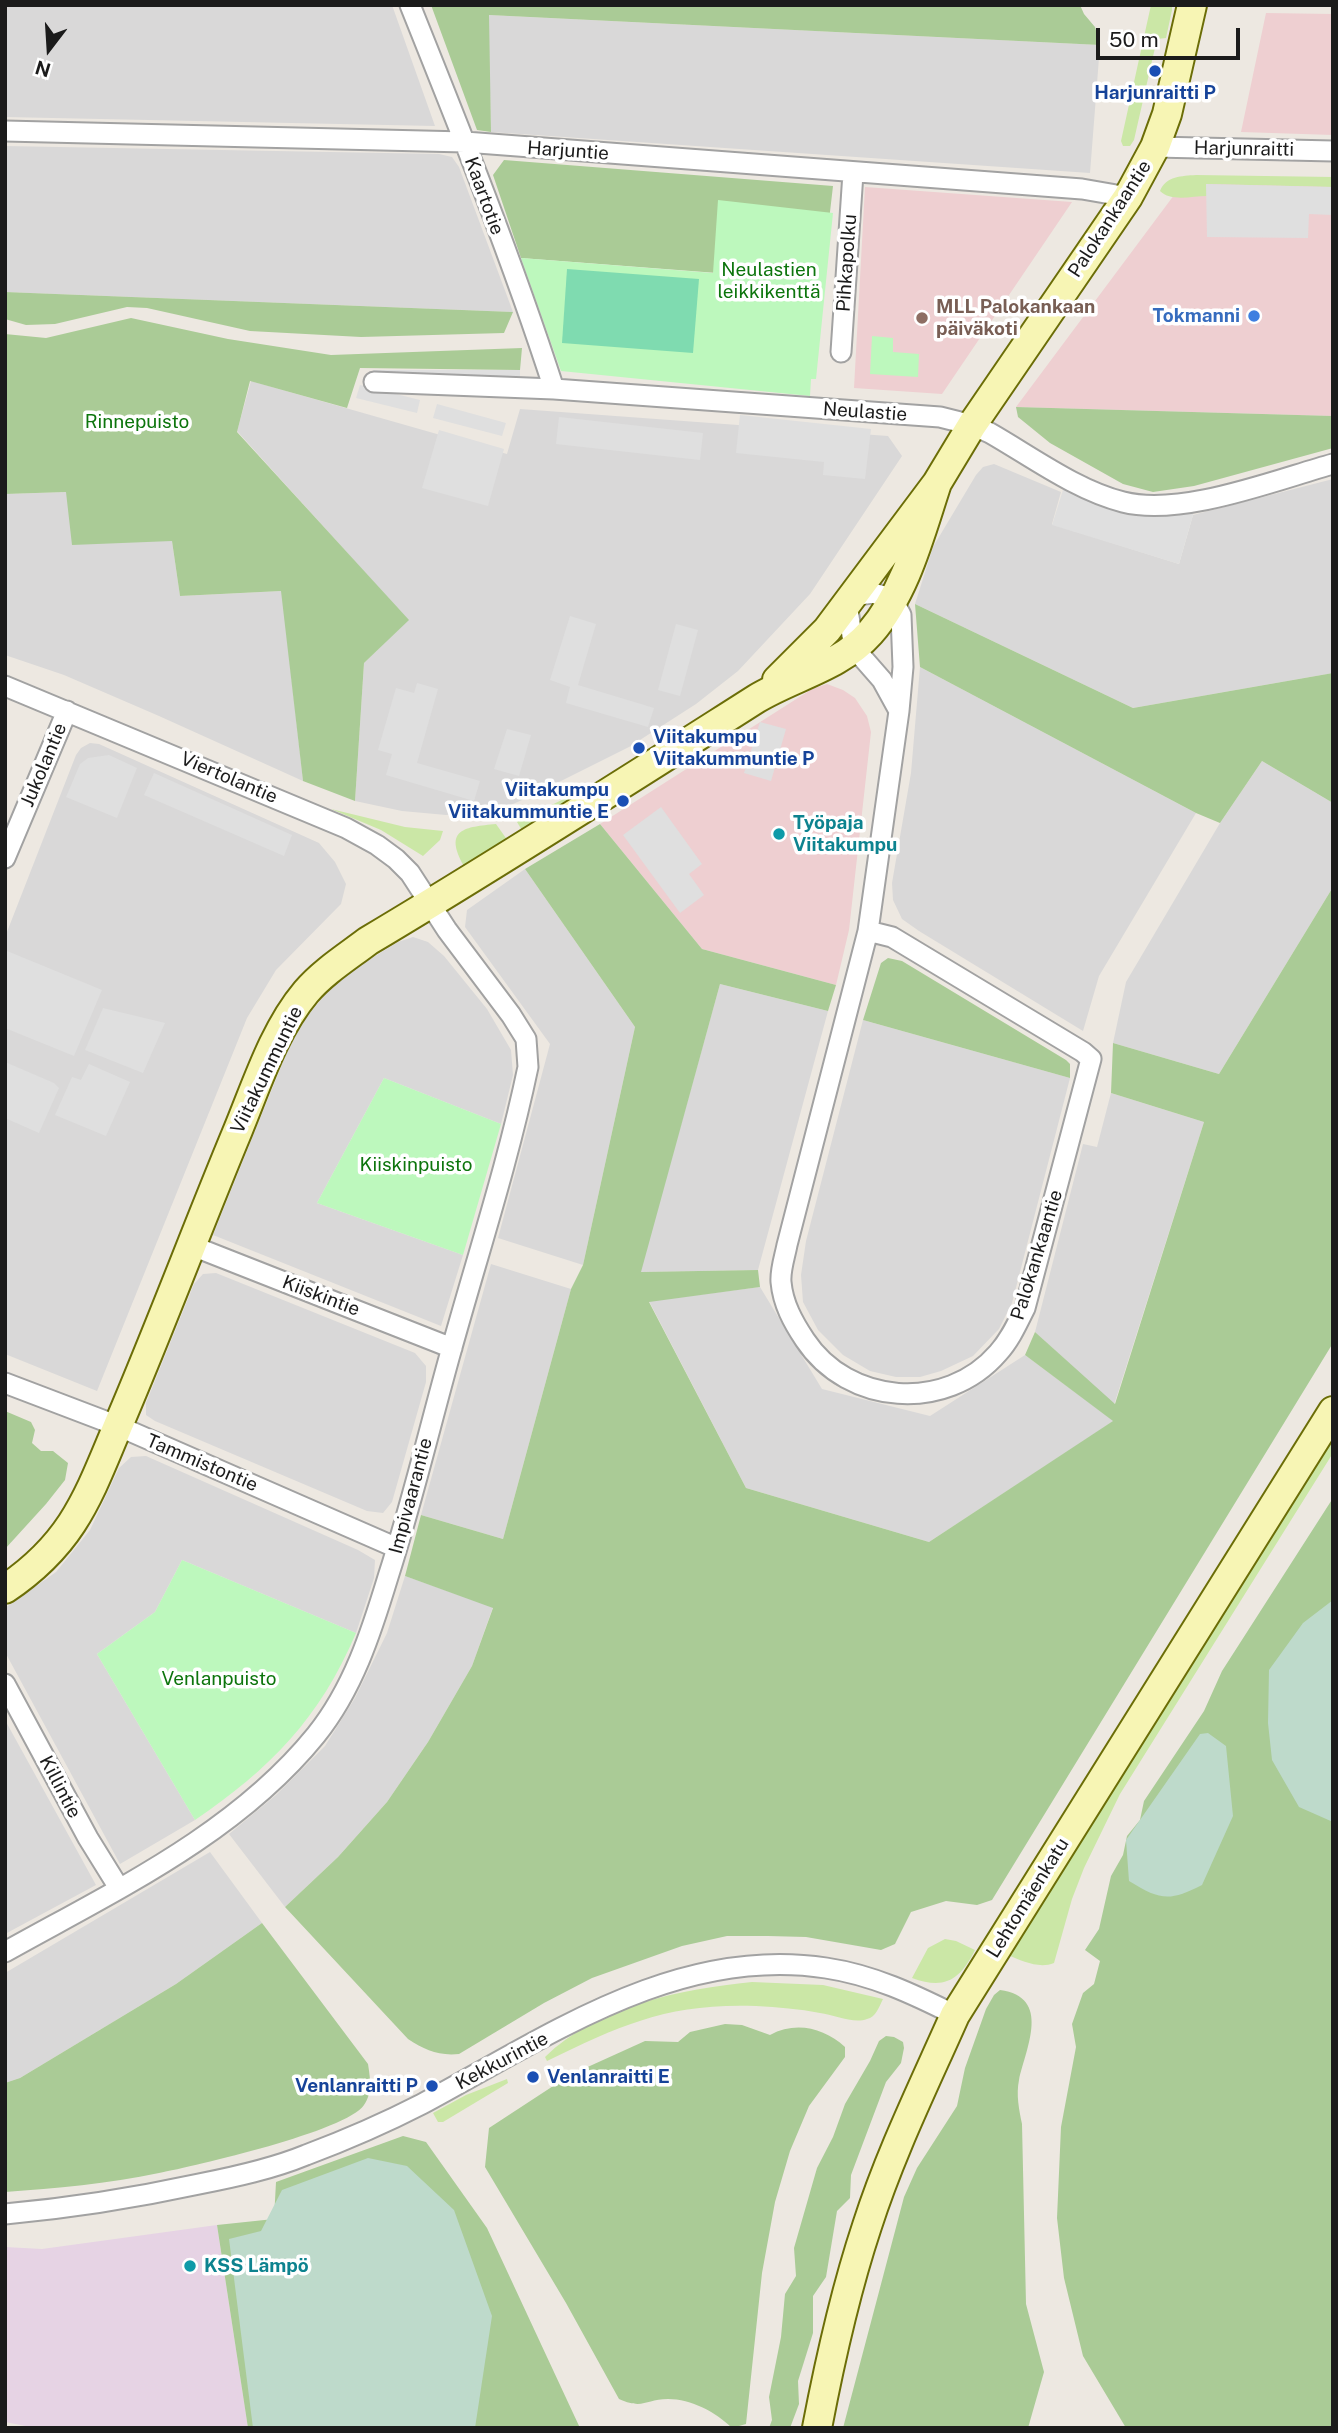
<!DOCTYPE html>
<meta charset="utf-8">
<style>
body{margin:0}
#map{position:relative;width:1338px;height:2433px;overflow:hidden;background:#ede8e1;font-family:"Public Sans",sans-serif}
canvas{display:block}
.frame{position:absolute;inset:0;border:7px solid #1b1b1b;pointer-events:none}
.north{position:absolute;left:14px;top:14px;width:70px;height:70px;-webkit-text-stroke:5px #fff;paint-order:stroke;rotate:197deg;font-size:19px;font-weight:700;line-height:28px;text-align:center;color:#1b1b1b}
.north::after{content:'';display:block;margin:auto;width:24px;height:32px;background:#1b1b1b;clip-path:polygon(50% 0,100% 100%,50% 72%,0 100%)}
.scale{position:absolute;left:1096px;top:28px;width:144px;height:32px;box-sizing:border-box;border:4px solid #1b1b1b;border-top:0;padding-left:9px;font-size:21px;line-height:24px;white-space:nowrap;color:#1b1b1b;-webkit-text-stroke:5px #fff;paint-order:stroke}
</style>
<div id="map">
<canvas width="1338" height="2433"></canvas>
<div class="frame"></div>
<div class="north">N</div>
<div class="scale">50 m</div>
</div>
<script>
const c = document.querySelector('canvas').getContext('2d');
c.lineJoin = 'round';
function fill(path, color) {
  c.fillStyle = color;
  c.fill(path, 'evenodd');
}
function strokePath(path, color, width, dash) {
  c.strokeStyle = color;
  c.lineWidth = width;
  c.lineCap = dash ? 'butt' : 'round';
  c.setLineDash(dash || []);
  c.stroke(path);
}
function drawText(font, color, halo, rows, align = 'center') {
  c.font = font + ' "Public Sans",sans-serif';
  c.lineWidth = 7;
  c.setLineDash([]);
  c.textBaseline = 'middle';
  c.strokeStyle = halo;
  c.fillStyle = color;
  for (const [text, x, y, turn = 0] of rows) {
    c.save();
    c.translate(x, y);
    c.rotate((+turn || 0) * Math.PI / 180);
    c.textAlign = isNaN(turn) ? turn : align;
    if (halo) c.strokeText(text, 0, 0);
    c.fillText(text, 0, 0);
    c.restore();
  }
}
fill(new Path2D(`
 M5,5H392L435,126L5,117Z
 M488,15L1100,45L1090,173L491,132Z
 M5,146L439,154L452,157L459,167L513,312L5,292Z
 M251,381L507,454L520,409L888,436L902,456L810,594L738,671L696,704L629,747L529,797L506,807L446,815L402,811L355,801L364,663L408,620L237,431Z
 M994,464L1061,492L1052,524L1179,564L1193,515L1333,479V673L1133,708L915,604L933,547L976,475L983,467Z
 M67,492L172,541L180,596L282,591L303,781L159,716L64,675L5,655V494Z
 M920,667L1196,813L1099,976L1083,1031L919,931L902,919L893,900L892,883L911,773Z
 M90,743L99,744L319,843L335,862L346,884L341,904L276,970L247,1018L97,1391L5,1354V937L76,755L81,748Z
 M1262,761L1333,803V887L1219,1074L1113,1043L1126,982L1220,823Z
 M525,869L635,1027L583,1265L498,1238L550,1044L465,927L467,910Z
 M413,937L428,942L444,956L487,1009L511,1050L513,1075L501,1124L384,1078L317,1203L463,1255L441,1326L213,1235L287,1052L305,1019L329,990L359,966L398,942Z
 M720,984L828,1011L758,1270L640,1272Z
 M863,1020L1070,1078L1012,1303L999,1329L973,1356L941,1371L920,1377H896L870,1371L843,1355L818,1330L803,1302L801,1275L806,1241Z
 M1111,1093L1204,1122L1114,1405L1035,1332L1083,1144L1097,1147Z
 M491,1264L571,1289L503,1539L421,1515Z
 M216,1273L415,1353L426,1366V1382L392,1502L383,1513L367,1511L155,1421L146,1415V1403L194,1284L203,1274Z
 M760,1287L822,1389L930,1416L1025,1355L1114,1421L929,1542L746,1488L649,1301Z
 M146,1456L358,1550L375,1560L374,1578L356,1633L182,1560L155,1612L97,1654L195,1820L120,1864L5,1652V1608L56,1572L90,1530L119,1468L131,1457Z
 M405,1576L493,1607L472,1666L428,1742L387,1802L338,1857L285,1907L229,1834L276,1795L325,1746L355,1698L387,1633Z
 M5,1720L96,1885L5,1934Z
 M210,1852L262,1923L176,1984L20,2078L5,2083V1973Z`), '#d9d8d8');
fill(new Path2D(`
 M1266,13L1333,14V135L1241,132Z
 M1186,179L1333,181V416L1016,407Z
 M865,187L1072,202L942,394L854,388Z
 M827,684L843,690L855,698L867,716L871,732L849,930L836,985L702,949L600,824L812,689Z`), '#eecfd1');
fill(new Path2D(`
 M217,2225L248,2428H36L5,2422V2247L42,2249Z`), '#e6d3e4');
fill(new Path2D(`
 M1151,5H1172V10L1166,38L1157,39L1134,140L1130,146H1123L1121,141Z
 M1196,175L1333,177V187L1207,184V196C1192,196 1171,202 1160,191C1166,176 1182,176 1196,175Z
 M629,762L631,767L523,832L517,822L584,789Z
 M331,809L405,827L443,831L440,840L423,856L381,830Z
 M496,824L508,841L464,866C443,829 465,827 496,824Z
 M1333,1436V1453L1120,1794L1084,1868L1072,1899L1054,1963C1039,1969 1022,1961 1008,1955Z
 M945,1939L956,1941L975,1950C960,1980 945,1990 912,1978L928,1948Z
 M752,1982L823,1985L883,1999C879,2007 876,2017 867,2019C854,2024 834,2015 820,2013C799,2009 778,2007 756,2006C669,2003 623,2024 547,2061L545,2057C597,2006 681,1989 752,1982Z
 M507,2079L508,2083L443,2122H438L433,2113L466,2095Z`), '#cbe7a6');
fill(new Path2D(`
 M431,5H1080L1084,14L1095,27L1100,45L489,15L491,132L477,130Z
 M504,160L833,186L822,281L521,258L493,175Z
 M5,292L513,312L504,333L361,337L250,331L147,308L127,307L55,324L26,325L5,319Z
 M131,318L228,339L331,355L522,348L520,370L360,368L347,408L250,381L237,432L409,620L364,663L355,801L303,781L281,591L180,596L172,541L72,545L66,492L5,494V334L46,338Z
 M1016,407L1333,416V448L1194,486L1153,492L1123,484L1050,443L1018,417Z
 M915,604L1133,708L1333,673V803L1262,761L1220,823L1196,813L920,667Z
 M600,824L702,949L836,985L828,1011L720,984L641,1272L758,1270L760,1287L649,1302L746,1488L929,1542L1113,1421L1025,1355L1035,1332L1115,1404L1204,1122L1111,1093L1113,1043L1219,1074L1333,887V1343L992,1900L977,1905L946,1901L911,1912L895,1944L881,1950L806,1937L768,1936H727L682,1946L592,1978L544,2003L459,2054C438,2056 425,2050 408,2039L285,1907L338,1857L387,1802L428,1742L472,1666L493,1608L405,1576L421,1515L503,1539L571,1289L583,1265L635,1027L525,869Z
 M888,958L902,961L1066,1060L1070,1064V1078L863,1020L881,963Z
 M5,1411L31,1422L35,1430L32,1443L41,1451H53L68,1463L65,1480L46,1504L5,1549Z
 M1333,1498V2428H1126L1083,2356L1064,2278L1057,2218L1061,2127L1076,2047L1072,2024L1083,1993L1094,1984L1100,1961L1085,1950L1099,1929L1111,1876L1123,1855L1127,1836L1140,1820L1144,1801L1204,1711L1222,1671Z
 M262,1923L368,2064C370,2077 373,2093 364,2105C347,2131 195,2166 159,2173C108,2184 56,2188 5,2192V2083L20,2078L176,1984Z
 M1000,1990C1052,1997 1026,2048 1019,2080C1016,2095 1019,2109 1022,2124L1026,2304L1044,2372L1028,2428H843L904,2197L917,2168L957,2106L965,2068L986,2009L994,1995Z
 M725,2024L742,2025L770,2035C796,2021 824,2028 845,2047V2057L809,2106L790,2151L775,2202L762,2273L746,2424L732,2428C716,2412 691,2399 668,2399C646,2399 643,2410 619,2399L566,2303L485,2167L489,2128L570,2075L645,2041L678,2042L690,2032Z
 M886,2036L894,2037L903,2042L904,2048L901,2063L886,2082L851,2175L850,2198L837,2211L826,2277L813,2296V2333L798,2381L799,2404L790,2428H769L772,2420L769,2397L781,2337L785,2294L796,2276L794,2248L817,2168L833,2137L845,2104L870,2061L879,2041Z
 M403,2136L426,2142L487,2228L580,2428H248L217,2225L274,2219L276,2182Z`), '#aacb96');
fill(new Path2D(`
 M1333,1600V1822L1299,1807L1272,1760L1268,1723L1269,1670L1303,1623Z
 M1208,1733L1226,1746L1233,1816L1202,1885C1169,1902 1160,1900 1129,1881L1126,1840L1200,1734Z
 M368,2158L407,2166L454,2210L492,2316L475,2428H253L229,2239L261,2231L282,2190Z`), '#bedacb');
fill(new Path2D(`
 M718,200L833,213L816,379H811L810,396L561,371L521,258L713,273Z
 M872,336L893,338V352L919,354L918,377L870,374Z
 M384,1078L501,1124L463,1255L317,1203Z
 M182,1560L356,1633C320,1718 270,1769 195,1820L97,1654L155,1612Z`), '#bdf8bd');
fill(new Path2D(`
 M567,269L699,279L693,353L562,343Z`), '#7fdbb0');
fill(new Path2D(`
 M1206,184L1333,187V239L1332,215L1309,214L1308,238L1207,237Z
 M373,370H520V387L374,382Z
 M360,385L420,400L417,413L356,398Z
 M437,404L506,423L502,436L433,418Z
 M740,415L871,429L865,479L823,475L824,462L736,453Z
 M559,417L703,433L700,460L556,444Z
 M439,430L504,449L488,506L422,488Z
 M1067,477L1095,492L1197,501L1179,564L1052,525Z
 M570,616L596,624L578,685L654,708L648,727L566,703L570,687L550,680Z
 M676,624L698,630L680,696L658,690Z
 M417,683L438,689L417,763L480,781L474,801L386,775L392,754L378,750L396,688L414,693Z
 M760,722L786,729L771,781L744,773Z
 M507,729L531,735L519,776L494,769Z
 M109,755L137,768L117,818L66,797L80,764L88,758Z
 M154,773L292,835L284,856L144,795Z
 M661,807L702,864L689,874L704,895L680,913L623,835Z
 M7,951L102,990L74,1056L5,1028V956Z
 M103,1008L165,1023L143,1073L85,1050Z
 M5,1062L54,1083L59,1088L39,1133L5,1118Z
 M89,1064L130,1082L106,1136L55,1115L72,1077L81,1080Z`), '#dfdfdf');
const street = new Path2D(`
 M410,5C461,132 512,259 554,389
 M5,131L465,142L1082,189L1128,197
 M1155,147L1333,151
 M841,352L853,173
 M374,382L554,389L940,417L972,425L990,433C1032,457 1076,490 1123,502C1182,517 1275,480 1333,464
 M853,596L872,593L884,596L894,602L901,615L903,667L899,711L868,931L787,1245C785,1256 780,1270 781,1282C783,1304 793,1322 805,1340C848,1405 946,1413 998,1353C1010,1340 1017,1324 1025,1308L1091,1059L1083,1052L892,937L868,931
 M847,604L854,648L882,680L899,711
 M5,686L346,828L377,845L396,859L410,873L447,930L511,1015L526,1039L528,1067C508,1163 477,1257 451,1351C430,1426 412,1503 388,1577C371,1633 353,1689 316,1735C236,1834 114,1891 5,1952
 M5,858L67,711
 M190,1245L452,1348
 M5,1383L118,1426L397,1548
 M5,1684L88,1838L119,1888
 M5,2214C71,2208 134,2198 199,2184C235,2177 272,2169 306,2155C346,2140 385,2123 422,2104C547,2037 677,1945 826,1968C873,1975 913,1994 955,2015`);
const secondary = new Path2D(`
 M777,680L827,630L937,483L972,425L1128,197L1155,147L1167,114L1192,5
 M5,1589C75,1542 89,1494 120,1421C161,1325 198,1226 238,1130C257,1084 274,1030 306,992C323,972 347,957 368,941C499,863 627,781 756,699C794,676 840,667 870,633C906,592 920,534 937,483
 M817,2428C830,2360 845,2292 867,2226C890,2154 924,2085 955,2015L1333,1411`);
strokePath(street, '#a2a2a2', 23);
strokePath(secondary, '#6b6d07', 32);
strokePath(street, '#fff', 19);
strokePath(secondary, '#f7f5b4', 28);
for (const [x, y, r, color] of [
 [1155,71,7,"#1a4fb4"],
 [1254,316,7,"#3f7fe0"],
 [922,318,7,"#8d6e63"],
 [639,748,7,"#1a4fb4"],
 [623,801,7,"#1a4fb4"],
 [779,834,7,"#0f9aa8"],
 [533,2077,7,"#1a4fb4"],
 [432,2086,7,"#1a4fb4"],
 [190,2266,7,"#0f9aa8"]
]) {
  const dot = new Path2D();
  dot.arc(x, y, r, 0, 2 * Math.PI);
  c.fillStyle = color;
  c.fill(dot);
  strokePath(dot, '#fff', 2.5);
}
drawText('bold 19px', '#164399', '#fff', [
 ["Harjunraitti P",1155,93,"center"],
 ["Viitakumpu",653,737],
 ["Viitakummuntie P",653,759],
 ["Viitakumpu",609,790,"right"],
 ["Viitakummuntie E",609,812,"right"],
 ["Venlanraitti E",547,2077],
 ["Venlanraitti P",418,2086,"right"]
], 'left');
drawText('19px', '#1b1b1b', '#fff', [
 ["Harjunraitti",1244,149,1],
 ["Harjuntie",568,151,4],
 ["Kaartotie",484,196,70],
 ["Palokankaantie",1110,219,-57],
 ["Pihkapolku",847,263,-86],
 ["Neulastie",865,412,4],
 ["Jukolantie",44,765,-67],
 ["Viertolantie",229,778,23],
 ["Viitakummuntie",267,1070,-64],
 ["Palokankaantie",1037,1255,-73],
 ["Kiiskintie",321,1296,21],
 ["Tammistontie",202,1463,23],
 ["Impivaarantie",411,1496,-75],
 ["Killintie",60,1787,62],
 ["Lehtomäenkatu",1028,1898,-58],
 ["Kekkurintie",502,2061,-28]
]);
drawText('19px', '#0d750d', '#fff', [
 ["Neulastien",769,270],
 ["leikkikenttä",769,292],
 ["Rinnepuisto",137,422],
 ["Kiiskinpuisto",416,1165],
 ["Venlanpuisto",219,1679]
]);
drawText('bold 19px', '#785e54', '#fff', [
 ["MLL Palokankaan",936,307],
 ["päiväkoti",936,329]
], 'left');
drawText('bold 19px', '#366cbe', '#fff', [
 ["Tokmanni",1240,316]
], 'right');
drawText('bold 19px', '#0d838f', '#fff', [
 ["Työpaja",793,823],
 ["Viitakumpu",793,845],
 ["KSS Lämpö",204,2266]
], 'left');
</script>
